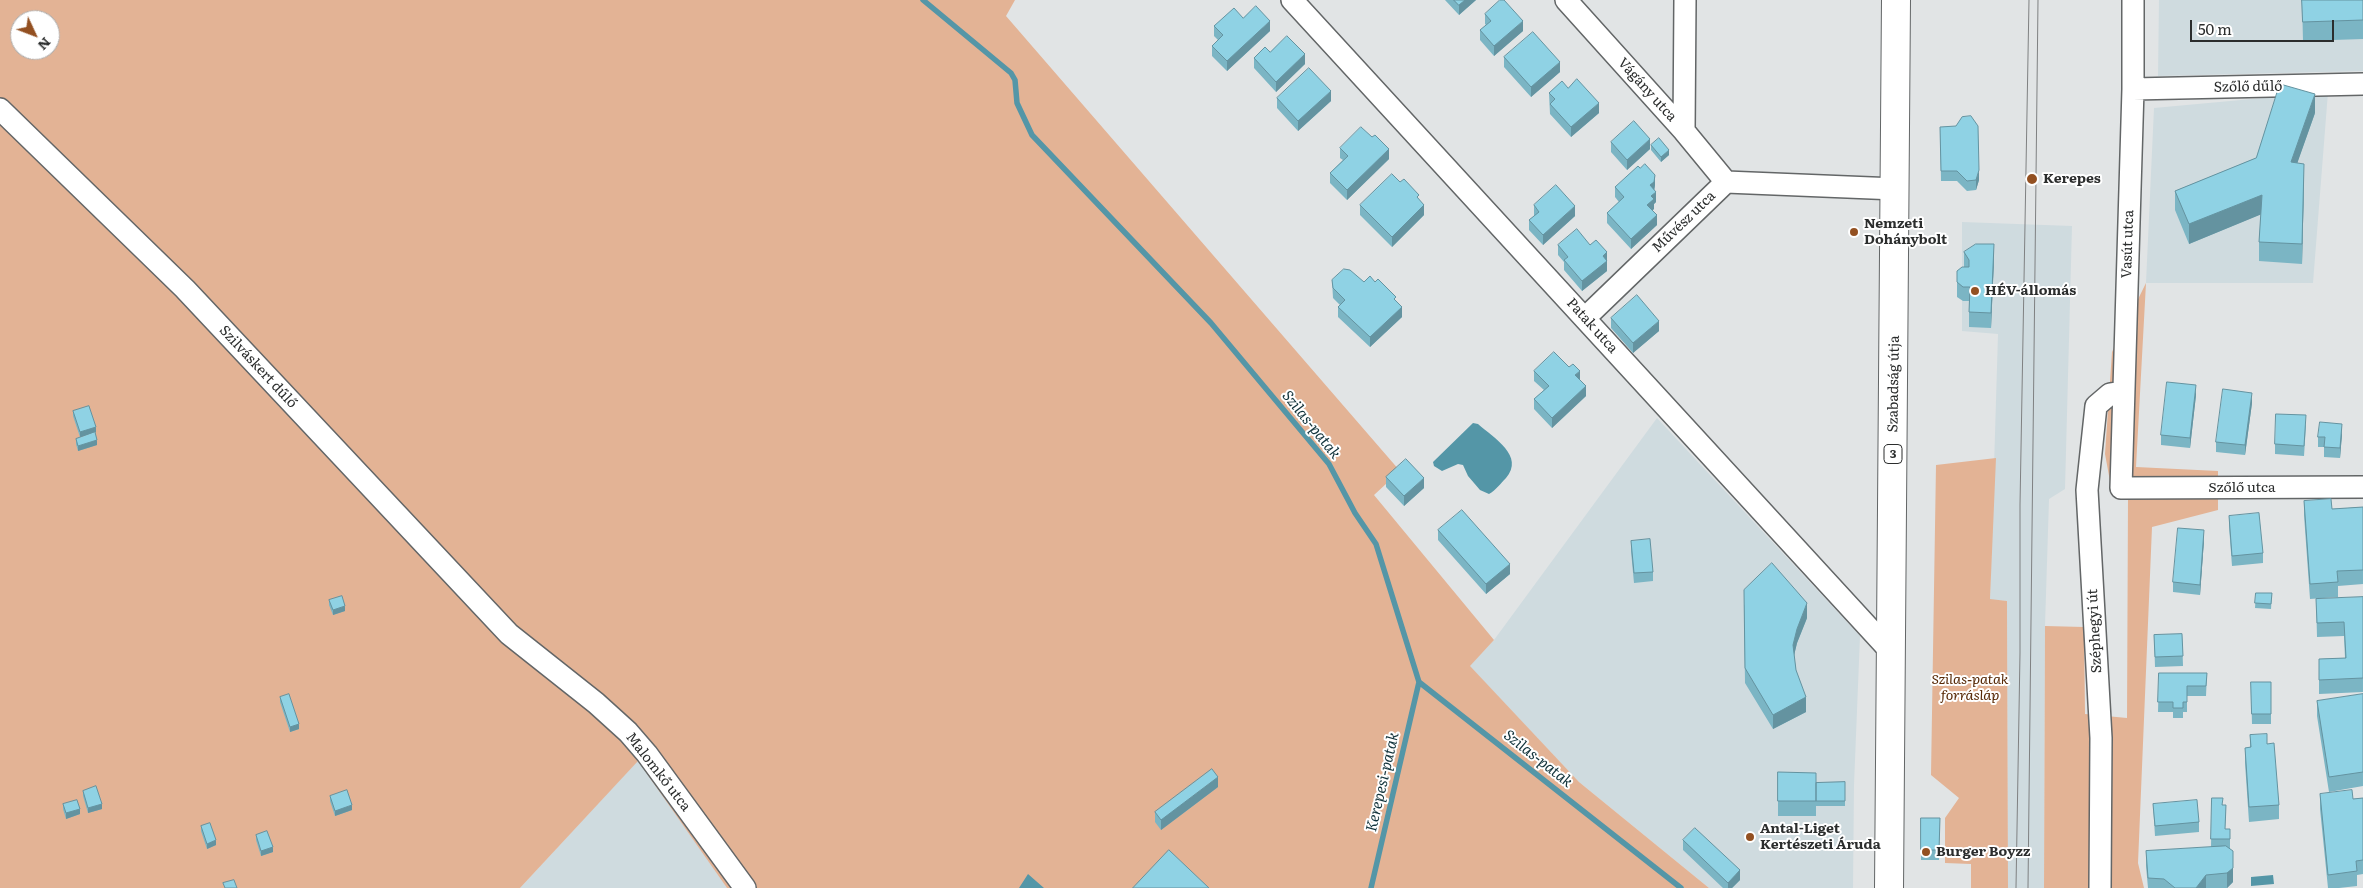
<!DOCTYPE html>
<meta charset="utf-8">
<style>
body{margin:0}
#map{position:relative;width:2363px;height:888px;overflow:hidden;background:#e1e4e5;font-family:Literata,serif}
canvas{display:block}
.north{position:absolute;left:10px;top:10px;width:50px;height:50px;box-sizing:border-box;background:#fff;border:1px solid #aaabab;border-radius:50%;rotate:133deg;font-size:14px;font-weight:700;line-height:20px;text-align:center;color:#2b2d2d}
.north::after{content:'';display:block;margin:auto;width:18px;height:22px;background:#935021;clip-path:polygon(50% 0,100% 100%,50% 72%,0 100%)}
.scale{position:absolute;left:2190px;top:20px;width:144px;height:22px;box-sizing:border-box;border:2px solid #2b2d2d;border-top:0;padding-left:6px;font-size:15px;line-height:18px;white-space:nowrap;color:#2b2d2d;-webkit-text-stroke:4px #fff;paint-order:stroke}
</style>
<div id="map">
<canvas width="2363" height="888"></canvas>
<div class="north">N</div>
<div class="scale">50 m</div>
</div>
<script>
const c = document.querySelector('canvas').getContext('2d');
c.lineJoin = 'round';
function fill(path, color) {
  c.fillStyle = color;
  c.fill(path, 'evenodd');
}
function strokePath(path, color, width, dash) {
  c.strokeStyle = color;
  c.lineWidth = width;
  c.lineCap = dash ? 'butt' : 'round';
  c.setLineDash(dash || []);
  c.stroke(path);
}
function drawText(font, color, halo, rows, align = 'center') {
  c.font = font + ' Literata,serif';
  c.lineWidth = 4;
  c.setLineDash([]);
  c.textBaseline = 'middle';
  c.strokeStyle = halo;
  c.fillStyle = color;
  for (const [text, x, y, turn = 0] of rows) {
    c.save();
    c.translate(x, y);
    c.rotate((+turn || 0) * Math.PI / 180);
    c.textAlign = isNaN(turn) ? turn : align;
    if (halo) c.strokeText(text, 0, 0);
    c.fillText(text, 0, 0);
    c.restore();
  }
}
fill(new Path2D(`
 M2159,0H2363V71L2158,76Z
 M2328,92L2313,283H2146L2154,108Z
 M1962,222L2072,226L2065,489L2049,499L2045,626L2044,888H2008L2007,601L1990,600L1998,334L1962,331Z
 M1657,418L1860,636L1854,785L1853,888H1709L1579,782L1469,666L1494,640Z
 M638,760L727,888H520Z`), '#cfdbdf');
fill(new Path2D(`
 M0,0H1015L1006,16L1400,471L1374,495L1494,640L1470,666L1579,782L1709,888H727L638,761L520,888H0ZM20,20H50V50H20Z
 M2146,283L2136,467L2218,471V510L2152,527L2138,863L2144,888H2044L2045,626L2084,627L2085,714L2127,718L2128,499L2112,492L2105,454L2112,352Z
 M1996,458L1990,599L2007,601L2008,888H1971V864L1945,863V818L1959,798L1931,775L1936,465Z`), '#e3b395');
fill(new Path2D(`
 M1473,423L1478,424C1494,438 1525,456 1506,478C1500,484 1496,490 1489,494L1480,490L1468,476L1463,465L1458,464L1442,471L1434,466L1433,462Z
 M1028,874L1044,888H1019Z
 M2273,875L2274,884L2251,886V877Z`), '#5496a7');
strokePath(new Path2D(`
 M923,0L1011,73L1015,80L1017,103L1032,135L1211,323L1329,464L1355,513L1376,544L1419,682L1681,888
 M1371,888L1419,682`), '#5496a7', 5.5);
const minor = new Path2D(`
 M1292,0L1892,653
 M1566,0L1684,131L1726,182
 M2133,0V89L2121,488L2363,487
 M2133,89L2363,84
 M0,109L185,289L509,634L596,703L628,732L647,754L745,888
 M1684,131L1685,0
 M1585,318L1726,182L1896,189
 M2100,888L2101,738L2087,490L2096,406L2110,394L2122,392`);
const primary = new Path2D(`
 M1889,888L1896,0`);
strokePath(minor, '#636667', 24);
strokePath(primary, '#636667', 30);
strokePath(minor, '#fff', 21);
strokePath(primary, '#fff', 28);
strokePath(new Path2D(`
 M2016,888L2020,653V505L2029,0
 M2028,888L2038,0`), '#7f8182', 1);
fill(new Path2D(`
 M1445,0H1476L1459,15Z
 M2302,0H2363V39L2303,41Z
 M1485,14L1523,31L1494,56L1480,40V30L1486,25L1485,24Z
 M1243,18L1270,31L1227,71L1212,56V46L1218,40L1214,36V26Z
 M1270,52L1305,64L1276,92L1254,68V58Z
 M1504,57L1560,72L1531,97L1504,67Z
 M1568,88L1599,113L1571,137L1550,114L1549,93Z
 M1277,98L1331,101L1298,131L1277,108Z
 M2315,113L2297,163L2304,183L2302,264L2259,261V242L2261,214L2189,244L2175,210V191L2256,158Z
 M1940,127L1979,180L1976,190L1967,191L1957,181H1941Z
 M1611,142L1650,149L1627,170L1611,152Z
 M1651,145L1669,155L1661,162L1651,150Z
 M1340,148L1389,159L1347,200L1330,183V173L1343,160L1340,158Z
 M1655,185L1654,190L1656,202L1654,204V209L1652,210L1657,225L1631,249L1607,223V213L1619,202L1615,197V187Z
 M1419,200L1424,215L1392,247L1360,215V205Z
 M1534,205L1575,216L1543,245L1529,230V220L1534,216Z
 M1558,245H1590L1607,252V271L1582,291L1564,270V262L1558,255Z
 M1964,252L1994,259L1991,328L1969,327V301H1963L1957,297V271L1964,267Z
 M1332,280L1364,282L1396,301L1402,317L1370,347L1338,317V307L1340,305L1333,298Z
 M1611,318L1659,331L1633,353L1611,328Z
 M1534,371L1580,380L1586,396L1552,428L1534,409V399L1544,390L1534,381Z
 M2196,395L2190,448L2161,445V435Z
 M2252,403L2245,455L2216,452V442Z
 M73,411L96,432L80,437L73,416Z
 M2306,425L2304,456L2275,454V444Z
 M2342,434L2340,458L2324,457V447H2318V437Z
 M76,439L97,445L78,451L76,444Z
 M1386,477L1424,488L1404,506L1386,487Z
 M2304,501L2332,509L2363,507V584L2338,586V597L2310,599L2304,515Z
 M2229,516L2263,553V563L2232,566L2229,526Z
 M1438,530L1510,574L1486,594L1438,540Z
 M2204,540L2200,595L2173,592V582Z
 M1631,541L1653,572V581L1634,583L1631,551Z
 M2256,593H2272L2271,609L2255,608Z
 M2363,597V692L2319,694V659L2345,658L2344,636L2317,637L2316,599Z
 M329,600L345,611L333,615L329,605Z
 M1744,605L1807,618L1797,643L1794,655L1796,670L1806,712L1773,729L1745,683Z
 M2182,634L2183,666L2155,667L2154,635Z
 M2159,673H2207L2206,696H2187V712H2183V718H2173V712H2158Z
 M2251,682H2271V724H2252Z
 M2363,694V786L2329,792L2317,716V701Z
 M280,697L299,729L290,732L280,702Z
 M2250,735L2267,744L2279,805V819L2249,822L2245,763V748L2250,747Z
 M1778,772L1816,783L1845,782V806H1816V816H1778Z
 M1218,787L1161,830L1155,822V812Z
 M83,791L102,809L88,813L83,796Z
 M2320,794L2353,799L2363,798V874L2357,875V886L2339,888H2328L2320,809Z
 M330,796L352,810L335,816L330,801Z
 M2212,798L2223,805H2226L2225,829H2230V849L2233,882L2227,888H2148L2146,866V851L2211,847Z
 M63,804L80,814L66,819L63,809Z
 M2153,804L2199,822V832L2155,836Z
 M1921,818H1940L1939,860H1921Z
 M201,826L216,845L207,849L201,831Z
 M256,835L273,852L261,856L256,840Z
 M1683,840L1740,880L1732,888H1723L1683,850Z`), '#7bb5c4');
fill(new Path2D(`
 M1465,0H1476L1459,15V5Z
 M1270,21V31L1227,71V61Z
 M1523,21V31L1494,56V46Z
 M1305,54V64L1276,92V82Z
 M1560,62V72L1531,97V87Z
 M1331,91V101L1298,131V121Z
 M2315,94V113L2291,181V162Z
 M1599,103V113L1571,137V127Z
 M1650,139V149L1627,170V160Z
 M1389,149V159L1347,200V190Z
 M1669,150V155L1661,162V157Z
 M2304,164V183L2302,264V244Z
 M1979,170V180L1976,190V180Z
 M1655,175V185L1654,192L1650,185Z
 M1656,192V202L1654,204V209L1647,215V205L1651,196Z
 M2262,195V214L2189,244V224Z
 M1424,205V215L1392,247V237Z
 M1575,206V216L1543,245V235Z
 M1657,215V225L1631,249V239Z
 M1994,244V259L1991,328V313Z
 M1607,252V271L1582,291V281L1603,256Z
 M1402,307V317L1370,347V337Z
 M1659,321V331L1633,353V343Z
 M1580,371V381L1575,375Z
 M2196,385V395L2190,448V438Z
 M1586,386V396L1552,428V418Z
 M2252,393V403L2245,455V445Z
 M2342,424V434L2340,458V448Z
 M96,427V432L80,437V432Z
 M97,440V445L78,451V446Z
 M1424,478V488L1404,506V496Z
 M2204,530V540L2200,595V585Z
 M1510,564V574L1486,594V584Z
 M1807,603V618L1797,643L1793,660V645L1797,629Z
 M345,606V611L333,615V610Z
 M1806,697V712L1773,729V715Z
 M299,724V729L290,732V727Z
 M1218,777V787L1161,830V820Z
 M102,804V809L88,813V808Z
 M352,805V810L335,816V811Z
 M80,809V814L66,819V813Z
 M216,840V845L207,849V844Z
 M273,847V852L261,856V851Z
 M2233,866V882L2227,888V873Z
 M1740,870V880L1732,888H1728V883Z
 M2206,875V888H2196Z`), '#6493a0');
const building = new Path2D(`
 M1454,0H1465L1459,5Z
 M1500,0H1504L1523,21L1494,46L1480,30L1491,21L1485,14Z
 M2302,0H2363V20L2303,22Z
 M1256,6L1270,21L1227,61L1212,46L1223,35L1214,26L1234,8L1243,18Z
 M1533,32L1560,62L1531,87L1504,57Z
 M1287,36L1305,54L1276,82L1254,58L1265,47L1270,52Z
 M1309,68L1331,91L1298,121L1277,98Z
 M1577,79L1599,103L1571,127L1550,104L1555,99L1549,93L1562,81L1568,88Z
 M2280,84L2315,94L2291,162L2304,164L2302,244L2259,242L2262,195L2189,224L2175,191L2256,158Z
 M1971,116L1978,126L1979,170L1976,180L1967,181L1957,171H1941L1940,127L1956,126L1962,117Z
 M1634,121L1650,139L1627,160L1611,142Z
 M1361,127L1372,137L1375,135L1389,149L1347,190L1330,173L1348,156L1340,148Z
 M1659,138L1669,150L1661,157L1651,145Z
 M1645,164L1655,175L1654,182L1650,185L1656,192L1651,196L1654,199L1647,205L1657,215L1631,239L1607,213L1624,197L1615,187L1638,166L1640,168Z
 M1392,174L1400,182L1404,179L1419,195L1417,197L1424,205L1392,237L1360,205Z
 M1556,185L1575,206L1543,235L1529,220L1539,212L1534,205Z
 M1577,229L1590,245L1596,240L1607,252L1603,256L1607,261L1582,281L1564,260L1568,257L1558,245Z
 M1976,244H1994L1991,313L1969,312L1970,287H1963L1957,282V271L1962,267H1969V260L1964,252Z
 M1344,269L1350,270L1364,282L1370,276L1375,282L1378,279L1396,297L1394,299L1402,307L1370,337L1338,307L1345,300L1333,288L1332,280Z
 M1637,295L1659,321L1633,343L1611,318Z
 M1554,352L1569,367L1573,364L1580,371L1575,375L1586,386L1552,418L1534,399L1549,386L1534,371Z
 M2167,382L2196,385L2190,438L2161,435Z
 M2223,389L2252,393L2245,445L2216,442Z
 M89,406L96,427L80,432L73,411Z
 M2276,414L2306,415L2304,446L2275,444Z
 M2320,422L2342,424L2340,448L2324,447L2325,437H2318Z
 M95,432L97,440L78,446L76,439Z
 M1406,459L1424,478L1404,496L1386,477Z
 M2331,499L2332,509L2363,507V570L2337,571L2338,582L2310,584L2304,501Z
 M1462,510L1510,564L1486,584L1438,530Z
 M2259,513L2263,553L2232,556L2229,516Z
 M2178,528L2204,530L2200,585L2173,582Z
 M1650,539L1653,572L1634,573L1631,541Z
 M1772,563L1807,603L1797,629L1793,645L1796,670L1806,697L1773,715L1745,668L1744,590Z
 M2256,593H2272L2271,604L2255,603Z
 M342,596L345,606L333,610L329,600Z
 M2363,597V678L2319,680V659L2346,658L2344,622L2317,623L2316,599Z
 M2182,634L2183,656L2155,657L2154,635Z
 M2159,673H2207L2206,686H2187V702H2183V708H2173V702H2158Z
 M2251,682H2271V714H2252Z
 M289,694L299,724L290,727L280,697Z
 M2363,694V772L2329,777L2317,701Z
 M2267,734V744L2274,743L2279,805L2249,807L2245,748L2251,747L2250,735Z
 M1212,769L1218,777L1161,820L1155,812Z
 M1778,772L1816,773V801H1778Z
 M1845,782V801H1816V783Z
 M96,786L102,804L88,808L83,791Z
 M347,790L352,805L335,811L330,796Z
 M2352,790L2353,799L2363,798V860L2356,861L2357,871L2328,875L2320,794Z
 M2212,798H2223L2222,805H2226L2225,829H2230V839H2211Z
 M77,800L80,809L66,813L63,804Z
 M2197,800L2199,822L2155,826L2153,804Z
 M1921,818H1940L1939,850H1921Z
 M210,823L216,840L207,844L201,826Z
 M1695,828L1740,870L1728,883L1683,840Z
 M267,831L273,847L261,851L256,835Z
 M2226,846L2233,851V868L2227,873L2206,875L2196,888H2175L2164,879L2148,878L2146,851Z
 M1169,850L1209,888H1133Z
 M234,880L237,888H225L223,883Z`);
fill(building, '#8fd2e4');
strokePath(building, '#6493a0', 1);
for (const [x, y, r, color] of [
 [2032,179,6,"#935021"],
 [1854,232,5,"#935021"],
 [1975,291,5,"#935021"],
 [1750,837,5,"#935021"],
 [1926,852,5,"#935021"]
]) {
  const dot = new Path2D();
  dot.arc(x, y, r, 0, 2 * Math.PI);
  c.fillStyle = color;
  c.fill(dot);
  strokePath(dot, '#fff', 2);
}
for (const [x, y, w] of [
 [1893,454,18]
]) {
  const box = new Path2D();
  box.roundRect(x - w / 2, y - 9.5, w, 19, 4);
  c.fillStyle = '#fff';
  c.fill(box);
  strokePath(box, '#2b2d2d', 1);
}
drawText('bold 12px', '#2b2d2d', null, [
 ["3",1893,454]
]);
drawText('14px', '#2b2d2d', '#fff', [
 ["Szőlő dűlő",2248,87,-1],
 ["Vágány utca",1647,90,48],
 ["Művész utca",1684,222,-44],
 ["Vasút utca",2128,244,-88],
 ["Patak utca",1592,326,48],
 ["Szilváskert dűlő",258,367,47],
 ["Szabadság útja",1894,384,-89],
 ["Szőlő utca",2242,488],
 ["Széphegyi út",2095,631,-93],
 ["Malomkő utca",658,772,52]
]);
drawText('bold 14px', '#2b2d2d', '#fff', [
 ["Kerepes",2043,179],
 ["Nemzeti",1864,224],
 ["Dohánybolt",1864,240],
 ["HÉV-állomás",1985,291],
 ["Antal-Liget",1760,829],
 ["Kertészeti Áruda",1760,845],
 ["Burger Boyzz",1936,852]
], 'left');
drawText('italic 14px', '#572906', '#fff', [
 ["Szilas-patak",1970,680],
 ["forrásláp",1970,696]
]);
drawText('italic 15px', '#12333b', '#fff', [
 ["Szilas-patak",1311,425,51],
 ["Szilas-patak",1538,759,38],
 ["Kerepesi-patak",1383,782,-77]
]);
</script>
